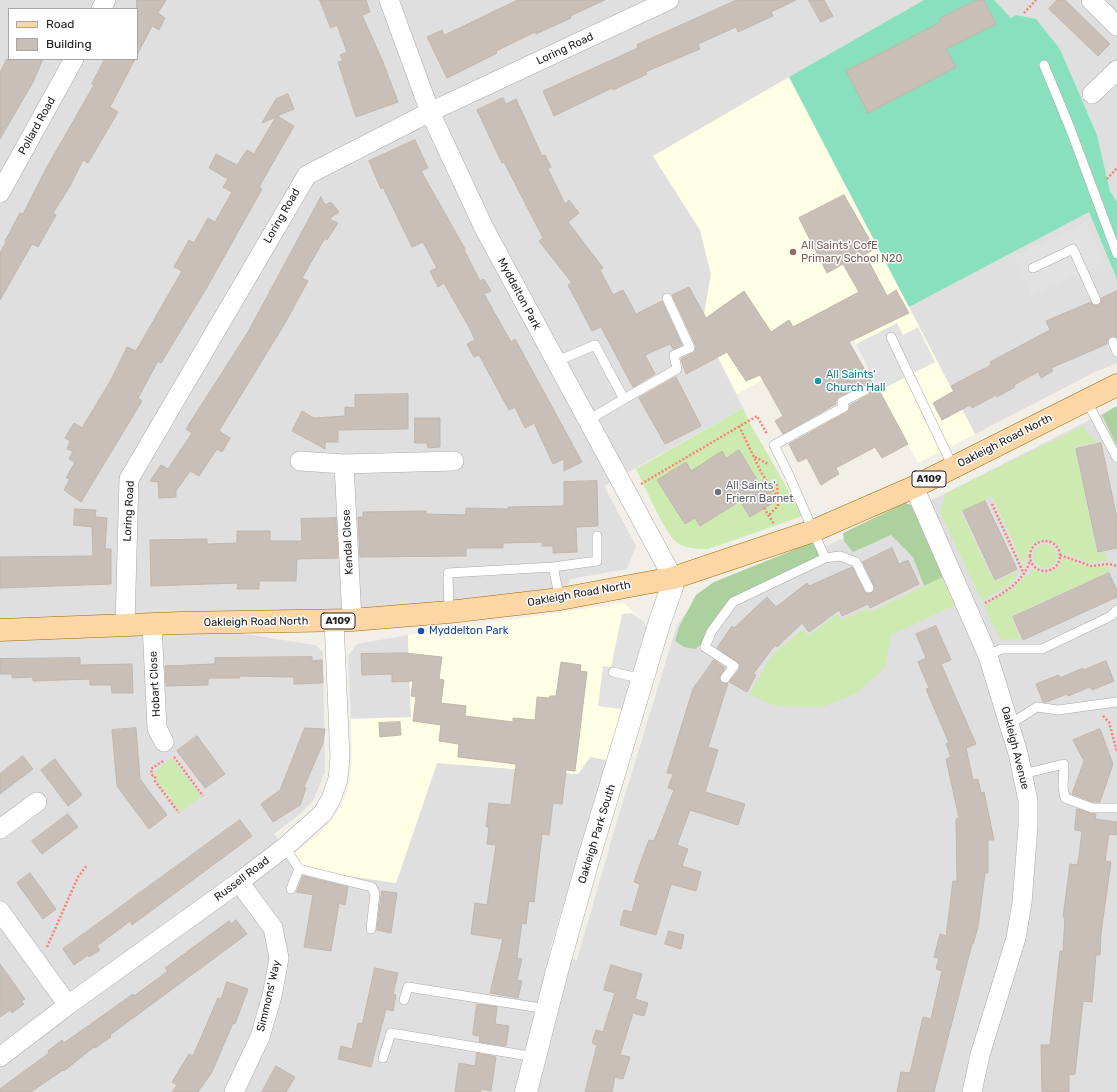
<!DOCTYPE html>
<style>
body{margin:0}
#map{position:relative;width:1117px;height:1092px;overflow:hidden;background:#f2efe9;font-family:Rubik,sans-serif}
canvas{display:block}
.legend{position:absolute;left:8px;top:8px;width:130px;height:52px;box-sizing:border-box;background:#fff;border:1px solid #a7a7a7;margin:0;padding:5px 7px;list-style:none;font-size:12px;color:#222}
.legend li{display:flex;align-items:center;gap:8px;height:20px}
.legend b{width:20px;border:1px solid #a7a7a7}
</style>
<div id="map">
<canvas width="1117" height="1092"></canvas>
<ul class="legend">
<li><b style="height:5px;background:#fcd6a4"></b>Road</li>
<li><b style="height:11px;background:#c7bfb8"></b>Building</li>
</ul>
</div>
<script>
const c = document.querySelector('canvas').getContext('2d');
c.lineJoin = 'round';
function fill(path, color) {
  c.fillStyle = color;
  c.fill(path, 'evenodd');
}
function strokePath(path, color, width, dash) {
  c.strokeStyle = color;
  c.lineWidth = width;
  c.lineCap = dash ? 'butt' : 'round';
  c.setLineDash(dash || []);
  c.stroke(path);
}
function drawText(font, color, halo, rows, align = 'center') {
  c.font = font + ' Rubik,sans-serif';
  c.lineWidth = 3;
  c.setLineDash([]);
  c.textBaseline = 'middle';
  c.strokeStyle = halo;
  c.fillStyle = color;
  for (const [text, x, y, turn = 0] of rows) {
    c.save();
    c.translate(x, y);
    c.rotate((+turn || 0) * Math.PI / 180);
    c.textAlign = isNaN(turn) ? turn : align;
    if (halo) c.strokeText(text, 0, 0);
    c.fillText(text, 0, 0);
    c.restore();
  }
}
fill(new Path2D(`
 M0,0H924L653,156L700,230L711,274L704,315L708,338L743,408L604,486L636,546L627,569L571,579L560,599L183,624L315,645L323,652L325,772L313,801L299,815L274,834L291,856L396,883L437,763L578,774L590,757L607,760L549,953L577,960L617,821L677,625L693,604L940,496L1117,406V1092H0ZM9,9H137V59H9Z
 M994,0H1117V202L1110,191L1097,135L1060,49L1011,18Z
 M1090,211L1117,235V363L1097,371L975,434L909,307Z
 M408,635L411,718L351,719L348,656L357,644Z`), '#e0dfdf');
fill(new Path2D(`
 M789,77L975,434L918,463L850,333L737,394L708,338L704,315L711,274L700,230L653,156Z
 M624,603L647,625L607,760L590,757L578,774L437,763L396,883L299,869L291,856L318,835L337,813L348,790L352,763L351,719L411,717L408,635Z`), '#ffffe5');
fill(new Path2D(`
 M743,408L751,425L803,516L708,549C697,549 684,549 675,541C663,529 645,486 636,469Z
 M1083,426L1089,435L1098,442L1075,447L1097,553L1105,552L1107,561L1089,563L1074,557L1061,554C1060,539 1041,535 1032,546C1027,552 1026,560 1025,568L992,496L961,512L994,582L1016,572L1018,574L1010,584L982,601L940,512L946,493Z
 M1033 556a12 12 0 1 1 24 0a12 12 0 1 1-24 0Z
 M1062,557C1081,565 1088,568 1109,566V572L1011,616L1020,639L1001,640L984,606L1012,589L1034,569C1044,575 1049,574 1059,567Z
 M942,577L955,605L891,635L885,667L857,693L822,707L776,706L749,695L771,656L803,629L808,636L838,614L842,620L868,608L870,612Z
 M172,758L201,796L181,812L157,781L156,774L153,773Z`), '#cdebb0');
fill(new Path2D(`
 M1115,407H1117V446L1102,415Z
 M905,503L911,505L939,563L942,577L924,586L913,557L891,535L853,552L844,541L843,533Z
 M811,543L818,548L820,558L731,601L702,644L695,649L684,647L675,641L679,627L696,595L714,582Z`), '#add19e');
fill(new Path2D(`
 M924,0H994L1011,18L1016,15L1036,19L1060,49L1097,135L1110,191L1117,202V279L1089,212L909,307L789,77Z`), '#88e0be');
fill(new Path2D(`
 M1086,222L1105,262L1032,295L1014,256Z
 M897,323L903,335L918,327L935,362L879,391L856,344Z
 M632,613L644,622L650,633L628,710L598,706L603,666L611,667L622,614Z`), '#e2e2e2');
const building = new Path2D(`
 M137,0H166L158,13L165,18L159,30L152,26L137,55Z
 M320,0H366L370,12L362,15L383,62L398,102L356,117L338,62L343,61L340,55L347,52L337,25L331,28Z
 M518,0H605L570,16L571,18L536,34L535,32L496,51L497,53L447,78L427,37L442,30L444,35Z
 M737,0H796L771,12L773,16L738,32L736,27L698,44L700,49L645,72L647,74L613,90L612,88L554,116L543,91L638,48L637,45Z
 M809,0H824L833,16L821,22Z
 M977,0H984L996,24L946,49L956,67L868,113L846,71L941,22L939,19Z
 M1057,0H1065L1110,44L1098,56L1049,9Z
 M7,59H43L33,82L0,139V73Z
 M105,59H135L110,107L118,112L88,163L83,160L70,186L53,213L56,215L38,247L32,244L0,300V253L6,242L5,241L20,213L23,214L47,167L94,85L92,84Z
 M288,94L294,109L277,116L294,126L259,187L262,189L206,289L161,363L158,361L138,398L142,401L81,502L64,490L70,479L66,478L75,462L69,459L73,451L67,449L70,441L65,438L74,423L82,428L111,380L127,347L136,351L182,271L174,267L189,240L194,243L208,218L215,222L232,192L223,187L228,179L209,168L216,154L237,165L247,150L254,154L276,117L262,123L276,99Z
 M503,98L506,104L516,99L542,156L545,155L551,167L548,169L565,204L569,200L579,213L568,222L603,268L600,270L613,295L623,290L636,314L662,301L682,345L673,349L670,344L645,355L655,374L633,387L601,327L592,331L568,285L572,283L539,241L543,238L504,162L502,163L477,110Z
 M415,140L428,168L421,171L465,249L464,250L480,281L484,279L491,291L484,294L511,342L515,339L582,462L564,471V459L553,464L534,423L525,428L515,407L509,410L479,355L474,357L467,344L475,340L470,329L444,283L438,287L430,271L437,268L423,242L412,247L383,187L381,189L369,161Z
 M844,195L875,249L865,254L887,296L896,290L909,313L849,342L878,393L880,392L908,444L882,458L875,447L836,468L839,474L821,485L807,458L798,462L789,444L847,412L850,405L870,394V387L863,385L839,397L836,401V404L783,434L775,421L783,416L760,375L746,381L727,352L686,374L681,359L695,352L696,346L672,295L689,287L706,318L744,291L771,332L789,320L793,327L859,292L843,264L827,273L799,218Z
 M321,197L325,205L331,202L339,212L329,219L338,223L327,240L325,238L302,278L308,281L285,323L219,431L230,438L222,452L217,449L199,476L190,471L176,491V497L159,498L158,482L150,481L161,465L168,469L192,433L186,429L248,332Z
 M1117,291V338L1110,337L1107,341V344L1051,368L1053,371L1041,378L1038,372L1014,385L1015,387L997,397L996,395L972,408L970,405L942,420L933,403L954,391L951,386L991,365L990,362L1050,330L1046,321L1091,302L1093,305L1098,306L1101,303L1102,298Z
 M676,377L701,426L665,444L639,398Z
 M408,394V429L338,430V442H325V449L292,431L302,411L314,418L345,416V407L355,408V395Z
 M415,418H440V447L428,448L427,443H415Z
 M1101,443L1117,518V548L1098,552L1076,449Z
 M739,450L759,483L764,480L776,501L750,517L740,501L700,526L695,518L685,524L657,480L686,462L691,471L722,451L726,458Z
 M597,481L598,526L576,527L577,552L553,553V546H542V542L503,543V548H466V556L360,557L358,517H363V512L426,511V514L466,515V508L508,509V507L564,506V482Z
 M985,501L1017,569L995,580L963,511Z
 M75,509L96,510L95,517L107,518L105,549H111V584L0,588V557L93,556L92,527L74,525Z
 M336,518L338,558L297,559L296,581H259V589H237L238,583L151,586L150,540L207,539V544L237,543V531H270V541H302L301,519Z
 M892,548L899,564L908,560L919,584L870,608L868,604L842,616L839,610L809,632L802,623L777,647L775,645L753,674L756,675L747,692L729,682L739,670L740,664L717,648L732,626L734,628L767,597L776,607L807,583L809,586L852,567L864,591L868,594L872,593L874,586L863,562Z
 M1109,573L1117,590V597L1023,640L1013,617Z
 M936,626L951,660L941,664L976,744L966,748L973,780L978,779L981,793L984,792L994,840H988V873H985L978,927L973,944H972L934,1092H897L901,1072L910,1073L923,1017L931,1019L942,971L936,969L939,958L934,957L940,934L946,936L953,881L957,882L956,819L959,818L946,759L951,757L946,744L949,743L926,689L929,688L918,662L926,658L916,634Z
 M405,653L442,657L439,679L444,680L441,703L466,706L465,716L513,722V718L535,720L537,697L549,698L550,696H556L561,662L581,665L580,671L587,672L575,771L566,770L562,804L553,803L549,835L542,834L534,902L529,901L526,924L522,923L517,958L522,959L517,980L522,981L518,998L490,993L503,939L471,934L475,903L487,905L496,845L487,844L489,827H486L489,803L511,805L516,764L458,757L459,744L439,741L441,725L413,721L416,697L411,696L413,681L392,682V674L362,675L361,654Z
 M312,657V661L322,660L323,683L294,684V677L239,676L240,678H208V685L166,686L165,666L215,664V658Z
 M80,658V665L132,664L133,693H112L111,685H90V679L33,681V677L12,678V674H0V659Z
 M714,660L725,668L719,678L722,683H728L708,747L718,750L705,792L745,804L738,825L690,810L677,845L688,849L682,866L701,872L696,891L671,884L656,935L620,925L624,910L632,912L640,884L634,882L640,864L649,840L654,841L674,790L668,788L673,774L667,773L693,689Z
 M1106,661L1114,681L1092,690L1090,687L1068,696L1067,694L1046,702H1043L1036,684L1059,675L1060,678L1083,668V670Z
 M400,722L401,735L380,737L379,723Z
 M136,728L140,779L167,815L149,829L117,786L112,730Z
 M305,728L325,729L323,743L304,787L306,788L300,805L273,822L261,804L280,790Z
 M1100,729L1113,764L1100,802H1093L1072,794L1084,761L1073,740Z
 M197,736L225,774L205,788L177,751Z
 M23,756L33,769L0,794V774Z
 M55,759L82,795L68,806L41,770Z
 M1077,809L1096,814L1095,819L1117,822V835L1109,834L1105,861L1111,862L1101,933L1100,955H1096L1092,1002L1083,1001L1075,1074L1069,1075V1092H1042L1041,1045H1050L1060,951H1063L1065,917H1063L1070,864L1077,865L1079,857L1082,831L1075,830Z
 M68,814L78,827L42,854L32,841Z
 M240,820L252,836L132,925L130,921L97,946L100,950L89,957L88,955L74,965L63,949Z
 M30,873L56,909L43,919L17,883Z
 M303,876L348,887L345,905L339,903L331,951L304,947L313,895L297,892Z
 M382,891L397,893L391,933L377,930Z
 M236,920L247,934L110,1035L111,1037L95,1048L94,1047L64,1071L63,1070L31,1092H0V1089L49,1053L48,1051L62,1040L64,1043L133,994L134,996L168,971L165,968L203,940L229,921L231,924Z
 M669,931L684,935L681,949L665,944Z
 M0,964L25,999L21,1001L24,1004L12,1013L10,1010L0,1017Z
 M611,965L642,974L635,999L648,1003L644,1016L633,1013L620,1055L630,1057L623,1079L615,1077L612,1092H585L597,1045L592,1043L596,1030L603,1032L615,993L604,990Z
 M375,968L398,973L393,994L396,995L393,1011L386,1009L371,1067L338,1059L341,1046L352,1049L358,1023L362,1024Z
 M227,982L248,989L235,1024L233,1023L212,1072L198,1092H172L177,1085L172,1082L189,1054L193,1056L218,998L221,999Z
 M477,1004L497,1007L495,1024L509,1026L506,1046L479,1042L480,1036L473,1035Z
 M477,1053L496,1057L491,1091L481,1089V1092H455L459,1063L475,1066Z
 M276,1066L295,1077L286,1092H262Z`);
fill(building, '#c7bfb8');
strokePath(building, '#c4b6ab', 1);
const service = new Path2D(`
 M1044,65L1070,128L1117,254
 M1033,268L1073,249L1096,300
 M891,337L953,467
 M1113,342L1117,352
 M555,362L595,345L624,399L588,420
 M624,399L677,369L674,355L690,348L667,298
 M1086,400L1117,458
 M825,558L788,473L774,445L844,407L842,402L865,390
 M553,567L560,599
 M449,612L448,573L553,567L597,561V536
 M988,656L1001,649H1042L1111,616L1117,610
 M613,672L643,679
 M725,678L734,666L705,647L711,632L733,602L825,558L840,556L856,562L869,588
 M1010,724L1037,707L1058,710L1117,702
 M1023,774L1064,764L1063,787L1065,798L1092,808H1117
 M285,847L299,869L372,887L375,894L371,929
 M291,889L299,869
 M404,1000L408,987L547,1009
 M383,1058L391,1033L535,1057`);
const minor = new Path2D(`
 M389,0L430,112L484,228L673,578
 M1091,0L1117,26
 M101,9L106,0
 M1092,94L1117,70
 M0,193L74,59
 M300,461L344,464L454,461
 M344,464L352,620
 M914,487L988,656L1018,753L1028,801V827L1022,903L1016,938L980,1055L972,1092
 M152,624L157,728L164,742
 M125,625L129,479L307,175L430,112L669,0
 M0,829L37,802
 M0,911L68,1005
 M0,1057L68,1005L239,882L285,847L323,813L331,799L338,779L340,758L334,621
 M234,1092L260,1037L272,996L279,958L273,928L239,882`);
const tertiary = new Path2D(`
 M526,1092L557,971L587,864L660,621L672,587L673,578`);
const primary = new Path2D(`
 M0,630L180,623L352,620L449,612L560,599L673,578L813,531L914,487L1117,385`);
strokePath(service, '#a9a9a9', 10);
strokePath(minor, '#a9a9a9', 20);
strokePath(tertiary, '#a9a9a9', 23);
strokePath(primary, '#a06b00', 23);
strokePath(new Path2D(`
 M1024,13L1036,0
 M1107,179L1117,168
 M739,426L761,472L778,498V506L769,515
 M755,457L768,464
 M641,484L757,416L767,434
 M777,484L778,497
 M992,504L1024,574
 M764,508L774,524
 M1030 556a15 15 0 1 1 30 0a15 15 0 1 1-30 0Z
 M1060,555L1091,566L1109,564L1117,566
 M985,603C1003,594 1025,581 1030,560
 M1103,716L1109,722L1117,752
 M174,757L203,796
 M163,761L151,769L152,775L155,776V781L179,813
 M47,947L78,877L87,865`), '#fa8072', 2.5, [2, 2]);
strokePath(service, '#fff', 9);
strokePath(minor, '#fff', 19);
strokePath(tertiary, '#fff', 22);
strokePath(primary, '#fcd6a4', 22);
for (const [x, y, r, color] of [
 [793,252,4,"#8d6e63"],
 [818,381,4,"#0f9aa8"],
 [718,492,4,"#6b7280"],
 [421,631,4,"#1a4fb4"]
]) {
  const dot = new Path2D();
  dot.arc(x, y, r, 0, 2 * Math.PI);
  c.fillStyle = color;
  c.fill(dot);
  strokePath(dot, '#fff', 1.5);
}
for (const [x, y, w] of [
 [929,479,34],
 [338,621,34]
]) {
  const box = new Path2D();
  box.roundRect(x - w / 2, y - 8, w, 16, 3);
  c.fillStyle = '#fff';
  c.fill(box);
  strokePath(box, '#222', 1);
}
drawText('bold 10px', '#222', null, [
 ["A109",929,479],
 ["A109",338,621]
]);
drawText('11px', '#222', '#fff', [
 ["Loring Road",565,49,-25],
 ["Pollard Road",37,126,-61],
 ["Loring Road",282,216,-60],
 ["Myddelton Park",519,294,62],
 ["Oakleigh Road North",1005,441,-27],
 ["Loring Road",129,511,-87],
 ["Kendal Close",348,542,-93],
 ["Oakleigh Road North",579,594,-10],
 ["Oakleigh Road North",256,622,-1],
 ["Hobart Close",155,684,-93],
 ["Oakleigh Avenue",1015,748,76],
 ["Oakleigh Park South",597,834,-73],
 ["Russell Road",242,879,-37],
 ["Simmons' Way",269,996,-77]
]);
drawText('11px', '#785e54', '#fff', [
 ["All Saints' CofE",801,246],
 ["Primary School N20",801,259]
], 'left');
drawText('11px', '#0d838f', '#fff', [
 ["All Saints'",826,375],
 ["Church Hall",826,388]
], 'left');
drawText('11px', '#5b616d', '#fff', [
 ["All Saints'",726,486],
 ["Friern Barnet",726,499]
], 'left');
drawText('11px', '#164399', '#fff', [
 ["Myddelton Park",429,631]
], 'left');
</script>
